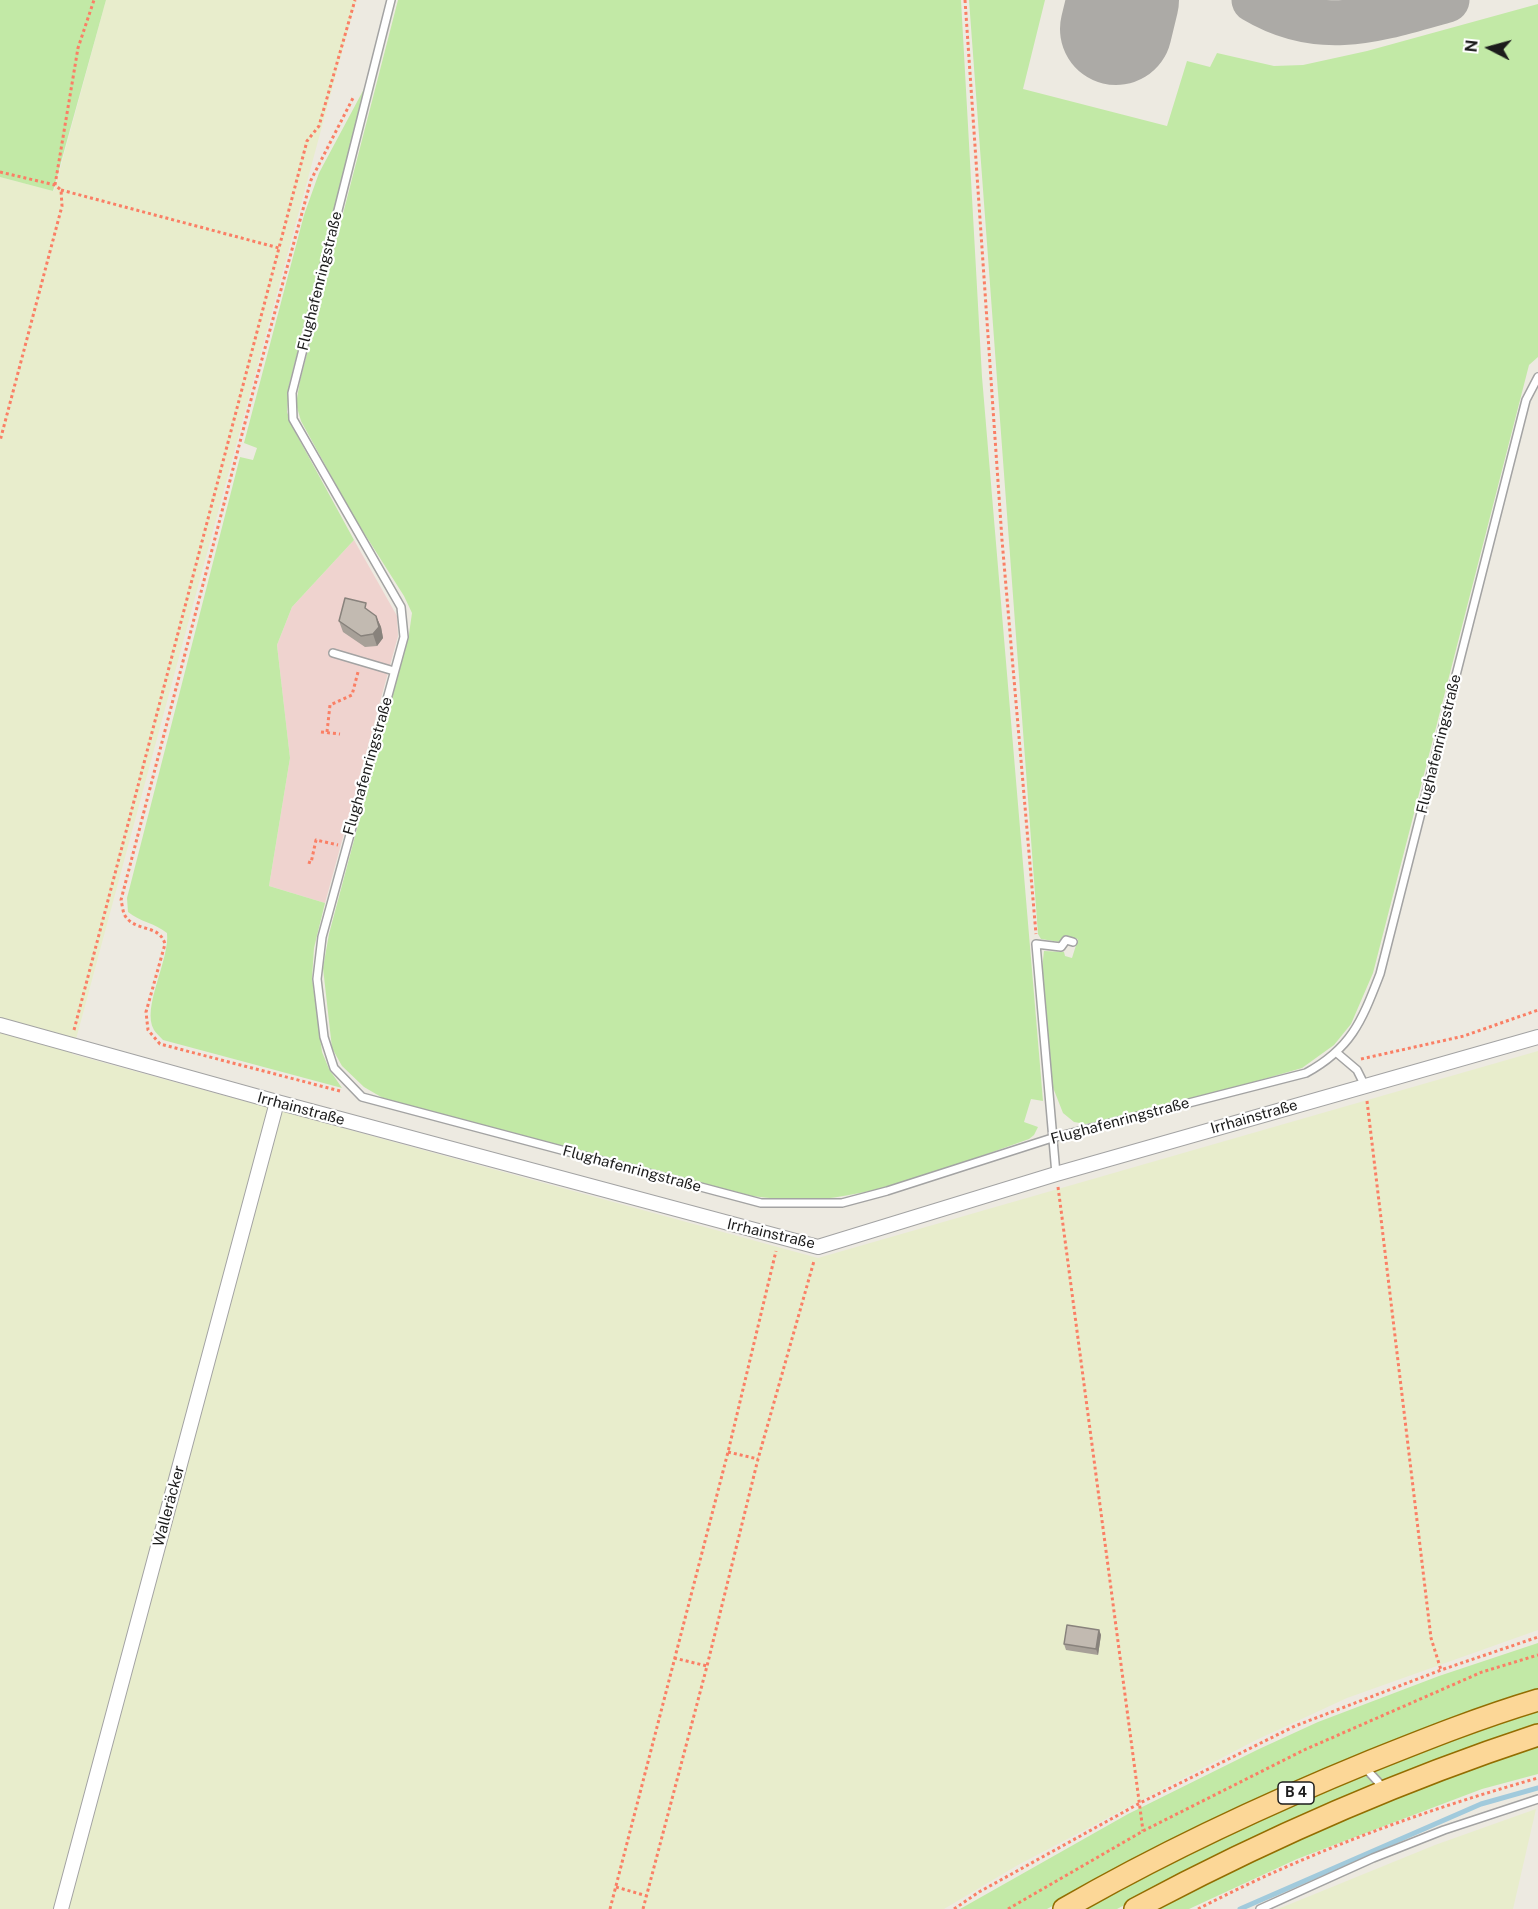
<!DOCTYPE html>
<meta charset="utf-8">
<style>
body{margin:0}
#map{position:relative;width:1538px;height:1909px;overflow:hidden;background:#edeae1;font-family:"Public Sans",sans-serif}
canvas{display:block}
.north{position:absolute;left:1460px;top:18px;width:60px;height:60px;-webkit-text-stroke:4px #fff;paint-order:stroke;rotate:276deg;font-size:16px;font-weight:700;line-height:24px;text-align:center;color:#1c1c1c}
.north::after{content:'';display:block;margin:auto;width:21px;height:27px;background:#1c1c1c;clip-path:polygon(50% 0,100% 100%,50% 72%,0 100%)}
</style>
<div id="map">
<canvas width="1538" height="1909"></canvas>
<div class="north">N</div>
</div>
<script>
const c = document.querySelector('canvas').getContext('2d');
c.lineJoin = 'round';
function fill(path, color) {
  c.fillStyle = color;
  c.fill(path, 'evenodd');
}
function strokePath(path, color, width, dash) {
  c.strokeStyle = color;
  c.lineWidth = width;
  c.lineCap = dash ? 'butt' : 'round';
  c.setLineDash(dash || []);
  c.stroke(path);
}
function drawText(font, color, halo, rows, align = 'center') {
  c.font = font + ' "Public Sans",sans-serif';
  c.lineWidth = 4.5;
  c.setLineDash([]);
  c.textBaseline = 'middle';
  c.strokeStyle = halo;
  c.fillStyle = color;
  for (const [text, x, y, turn = 0] of rows) {
    c.save();
    c.translate(x, y);
    c.rotate((+turn || 0) * Math.PI / 180);
    c.textAlign = isNaN(turn) ? turn : align;
    if (halo) c.strokeText(text, 0, 0);
    c.fillText(text, 0, 0);
    c.restore();
  }
}
fill(new Path2D(`
 M354,540L397,616L398,636L325,903L269,886L290,758L277,645L292,607Z`), '#efd3cf');
fill(new Path2D(`
 M106,0H356L72,1054L818,1258L1538,1051V1630L1347,1698L1254,1741L1018,1865L944,1909H0V177L54,191Z
 M1536,1809L1513,1909H1278L1435,1845Z`), '#e8edcc');
fill(new Path2D(`
 M0,0H106L53,191L0,177Z
 M398,0H961L982,377L1043,1101L1031,1099L1024,1122L1038,1127L1034,1135L1029,1139C962,1162 893,1192 821,1199C798,1201 775,1199 752,1196L388,1101L364,1087L342,1066L332,1048L323,968L329,934L409,634L412,613L404,596L352,514L301,421L296,404L300,381Z
 M969,0H1045L1023,89L1167,126L1187,61L1210,67L1217,53L1274,66L1303,65L1367,51L1538,4V357L1529,365L1373,973L1351,1024L1334,1045L1302,1068L1150,1112L1086,1124L1074,1122L1063,1113L1052,1085L1042,969L1044,951L1064,952L1065,956L1072,958L1078,939L1063,936L1060,942L1041,939L1038,934Z
 M365,87L289,385L287,412L294,430L354,540L292,607L277,645L290,758L269,886L325,903L314,948L312,978L322,1052L329,1069L342,1088L163,1040C160,1037 156,1033 154,1030C141,1008 170,960 167,933C155,923 140,922 128,912L127,898L240,457L253,460L257,448L244,443L304,215L319,173Z
 M1538,1643V1691L1078,1892L1047,1909H960L1128,1814L1259,1749L1318,1722L1439,1676Z
 M1538,1711V1727L1195,1868L1117,1909H1086C1231,1830 1380,1761 1538,1711Z
 M1538,1746V1774L1482,1789L1297,1859L1189,1909H1156C1279,1845 1406,1790 1538,1746Z`), '#c2e9a6');
strokePath(new Path2D(`
 M1240,1909L1481,1804L1538,1788`), '#a1cadc', 5);
strokePath(new Path2D(`
 M1254,0C1321,40 1379,19 1447,0`), '#acaaa6', 45);
strokePath(new Path2D(`
 M1116,29L1123,0`), '#acaaa6', 112);
const service = new Path2D(`
 M391,0L292,393L293,419L401,607L404,637L322,937L317,979L324,1037L334,1068L362,1097L761,1203H842L887,1191L1052,1138L1306,1073C1352,1048 1362,1020 1380,974L1526,400L1538,377
 M333,653L394,671
 M1337,1053L1357,1070L1365,1086
 M1056,1174L1036,944L1061,947L1066,940L1073,942
 M1369,1772L1380,1784
 M1260,1909L1373,1858L1444,1830L1538,1799`);
const minor = new Path2D(`
 M0,1025L277,1102L818,1247L1056,1174L1538,1037
 M61,1909L277,1102`);
const primary = new Path2D(`
 M1064,1909C1163,1852 1266,1804 1371,1761C1426,1739 1481,1717 1538,1700
 M1135,1909C1264,1840 1398,1781 1538,1735`);
strokePath(service, '#a3a3a3', 10);
strokePath(minor, '#a3a3a3', 16);
strokePath(primary, '#936d00', 24);
strokePath(new Path2D(`
 M965,0L1002,540L1036,934
 M0,172L55,185L61,190L62,206L0,441
 M55,185L78,48L94,0
 M61,190L279,248
 M321,732L340,734
 M327,732L330,705L352,695L358,672
 M308,862L311,863L316,840L338,845
 M74,1030L307,141L319,126L355,0
 M1361,1059L1464,1036L1538,1010
 M340,1091L160,1044L148,1030L146,1012L165,944C159,923 134,933 124,914C123,911 122,904 121,900L253,392L311,180L353,98
 M1367,1101L1431,1638L1441,1670
 M1058,1187L1143,1831
 M728,1452L758,1459
 M674,1658L707,1666
 M616,1887L647,1896
 M610,1909L728,1452L776,1251
 M643,1909L707,1666L758,1459L814,1261
 M954,1909L979,1892L1140,1803L1295,1726L1441,1670L1538,1637
 M1008,1909L1143,1831L1304,1750L1482,1672L1538,1655
 M1198,1909C1306,1853 1421,1811 1538,1778`), '#fa7f65', 3, [3, 3]);
strokePath(service, '#fff', 7);
strokePath(minor, '#fff', 14);
strokePath(primary, '#fcd797', 21);
fill(new Path2D(`
 M369,611L376,616L381,627L383,638L377,646L365,647L343,632L339,621Z
 M1099,1630L1101,1635L1098,1655L1066,1650L1064,1644Z`), '#a7a098');
fill(new Path2D(`
 M376,616L381,627L383,638L377,646L373,634Z
 M1099,1630L1101,1635L1098,1655L1096,1649Z`), '#88827c');
const building = new Path2D(`
 M345,598L366,603L365,608L376,616L379,627L373,634L361,636L339,621Z
 M1067,1625L1099,1630L1096,1649L1064,1644Z`);
fill(building, '#c2bab1');
strokePath(building, '#88827c', 1.5);
for (const [x, y, w] of [
 [1296,1793,36]
]) {
  const box = new Path2D();
  box.roundRect(x - w / 2, y - 11, w, 22, 4.5);
  c.fillStyle = '#fff';
  c.fill(box);
  strokePath(box, '#1c1c1c', 1.5);
}
drawText('bold 14px', '#1c1c1c', null, [
 ["B 4",1296,1793]
]);
drawText('15px', '#1c1c1c', '#fff', [
 ["Flughafenringstraße",320,281,-76],
 ["Flughafenringstraße",1439,744,-76],
 ["Flughafenringstraße",368,766,-74],
 ["Irrhainstraße",301,1109,15],
 ["Irrhainstraße",1254,1117,-16],
 ["Flughafenringstraße",1120,1121,-15],
 ["Flughafenringstraße",632,1169,15],
 ["Irrhainstraße",771,1234,13],
 ["Walleräcker",169,1506,-75]
]);
</script>
